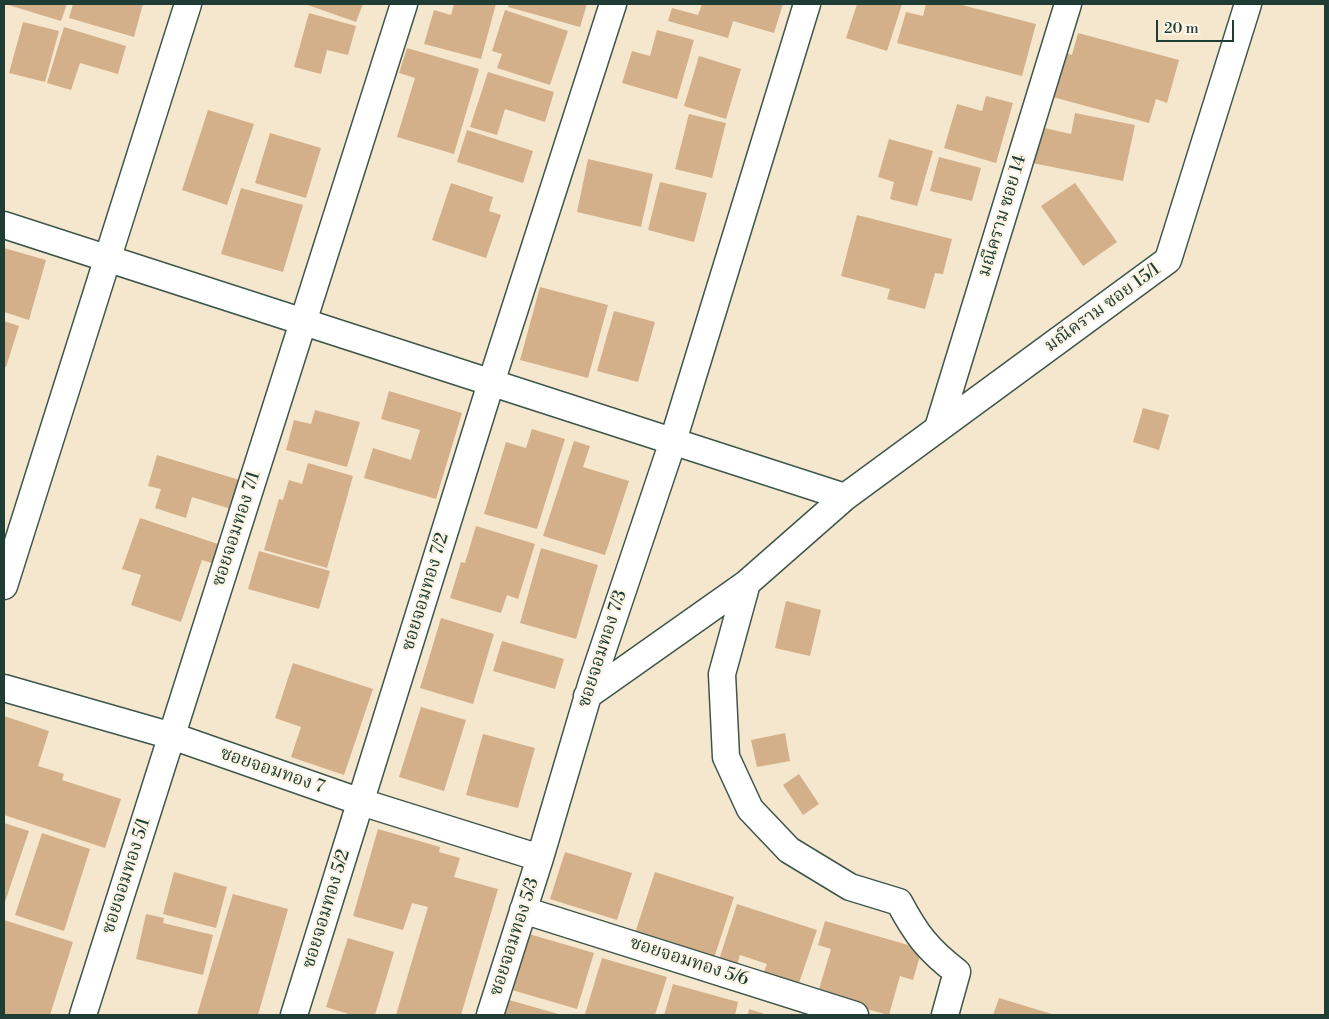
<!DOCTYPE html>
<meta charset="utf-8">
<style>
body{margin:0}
#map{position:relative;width:1329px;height:1019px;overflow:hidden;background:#f4e7cd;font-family:"Libre Bodoni",serif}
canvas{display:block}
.frame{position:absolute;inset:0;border:5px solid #1f3d34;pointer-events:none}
.scale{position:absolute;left:1156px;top:20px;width:78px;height:22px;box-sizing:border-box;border:2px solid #1f3d34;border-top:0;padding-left:6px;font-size:15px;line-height:18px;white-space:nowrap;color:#1f3d34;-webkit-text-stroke:4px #fcf5e5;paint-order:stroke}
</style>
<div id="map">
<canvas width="1329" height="1019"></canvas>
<div class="frame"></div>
<div class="scale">20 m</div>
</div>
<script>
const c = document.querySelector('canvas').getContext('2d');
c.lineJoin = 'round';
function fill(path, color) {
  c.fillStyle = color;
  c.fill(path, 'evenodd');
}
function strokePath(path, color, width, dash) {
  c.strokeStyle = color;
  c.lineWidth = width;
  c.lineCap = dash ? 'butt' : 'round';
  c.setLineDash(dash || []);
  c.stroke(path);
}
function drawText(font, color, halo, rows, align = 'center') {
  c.font = font + ' "Libre Bodoni","Noto Serif Thai",serif';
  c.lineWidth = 4.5;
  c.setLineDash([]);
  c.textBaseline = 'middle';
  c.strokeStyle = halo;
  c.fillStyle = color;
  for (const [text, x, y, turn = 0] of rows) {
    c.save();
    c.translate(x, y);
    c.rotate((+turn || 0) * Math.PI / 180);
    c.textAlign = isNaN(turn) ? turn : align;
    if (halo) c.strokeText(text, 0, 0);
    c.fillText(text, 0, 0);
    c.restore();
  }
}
fill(new Path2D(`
 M5,4H67L61,21Z
 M73,4H143L134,37L69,18Z
 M305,4H363L356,22Z
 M454,4H496L481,59L424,44L434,10L451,15Z
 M509,4H587L580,27L508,7Z
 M702,4H783L774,33L733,21L728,38L668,21L672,8L698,15Z
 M857,4H902L887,51L846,38Z
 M926,4H958L1036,24L1022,76L897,43L906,12L923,16Z
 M505,10L568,31L550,85L497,68L502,54L492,51Z
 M309,13L356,26L348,55L327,50L321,74L294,67Z
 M23,22L59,31L45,82L9,73Z
 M64,27L126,46L118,74L80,63L71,90L47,83Z
 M657,30L694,40L677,99L622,83L632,51L650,56Z
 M1078,33L1179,60L1167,103L1156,99L1149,123L1049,96L1062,52L1072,55Z
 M407,48L479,69L454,154L397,137L415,78L399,73Z
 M699,56L741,69L726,119L684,106Z
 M488,72L554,92L545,122L505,109L497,135L470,127Z
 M986,96L1013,103L996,163L944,148L957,104L982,111Z
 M208,110L254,124L227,205L182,190Z
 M1075,113L1135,125L1123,181L1032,163L1040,127L1071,134Z
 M689,114L726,123L712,178L675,169Z
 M467,130L533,151L523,183L457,162Z
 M270,133L321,148L306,198L255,183Z
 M889,139L933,151L917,206L890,199L894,182L878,177Z
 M939,157L981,168L972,201L930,191Z
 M588,159L653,174L641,227L577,212Z
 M660,182L707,193L694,242L648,230Z
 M451,183L493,197L489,211L501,215L486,258L432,240Z
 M1075,183L1117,242L1083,266L1041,206Z
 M241,188L303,205L283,272L221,254Z
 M857,215L952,239L943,274L935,273L925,309L887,299L890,289L841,276Z
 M4,248L46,260L29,320L4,312Z
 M540,287L608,305L588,378L520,360Z
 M614,311L655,322L638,382L597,371Z
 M4,321L19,326L6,367H4Z
 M389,391L462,413L436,499L364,478L373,448L411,460L420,430L381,419Z
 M1143,408L1169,415L1159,450L1133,442Z
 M315,410L360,422L347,467L286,450L294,420L311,424Z
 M532,429L565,439L537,529L484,514L506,442L526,448Z
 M574,441L590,446L583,467L629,481L605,555L543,536Z
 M157,455L243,481L234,510L192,497L186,518L155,508L161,489L148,486Z
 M308,463L353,476L327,568L264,550L279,499L283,500L289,480L302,484Z
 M140,518L221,545L215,564L202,560L181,622L131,605L141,575L122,569Z
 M476,526L535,544L518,599L507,595L501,613L450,598L461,562L465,563Z
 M541,548L598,565L576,639L520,623Z
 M259,551L330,571L319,609L248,589Z
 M786,601L821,610L810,656L775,648Z
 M441,618L494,634L473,704L420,688Z
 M502,641L564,659L555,689L493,671Z
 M293,663L373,689L344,775L291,757L301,727L275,718Z
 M421,707L466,720L444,791L399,777Z
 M4,716L49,731L38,766L64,774L62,780L121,799L105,848L4,815Z
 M785,733L790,761L757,767L751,740Z
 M483,734L535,748L518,808L466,795Z
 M799,774L819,804L803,815L783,785Z
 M4,823L29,831L4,905Z
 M378,829L440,847L439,852L460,858L454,877L498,889L461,1015H396L428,907L412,903L403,930L353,916Z
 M42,833L90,849L64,931L15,915Z
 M565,852L632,873L617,920L550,899Z
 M174,872L227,887L216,928L163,914Z
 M655,872L734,897L714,958L635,933Z
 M233,894L288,909L258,1015H197Z
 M737,904L817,930L797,989L762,977L767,964L740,955L737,965L719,960Z
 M146,914L164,918L163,923L213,935L203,975L136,959Z
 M4,920L73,942L50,1015H4Z
 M825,921L922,949L913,980L900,976L889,1015L817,996L831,949L818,945Z
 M529,934L594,953L577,1009L512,990Z
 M348,938L394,952L375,1015H352L326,1007Z
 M602,958L667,977L655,1015L585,1014Z
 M673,984L738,1002L735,1015H664Z
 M999,998L1055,1015H993Z
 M509,1000L562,1015H504Z
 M749,1009L768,1015H748Z`), '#d4b08a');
const minor = new Path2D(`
 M4,225L845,497
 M938,428L1068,4
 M4,586L188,4
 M4,688L172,736L361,802L540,858
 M587,696L747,583
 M523,910L855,1015
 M83,1015L404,4
 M294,1015L491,383L613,4
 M490,1015L540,858L592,682L673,441L807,4
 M945,1015L957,972C928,950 916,934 899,902L850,887L789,850L750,809L726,757L722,674L747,583L845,497L1168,260L1248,4`);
strokePath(minor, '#3f564b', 29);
strokePath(minor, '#fff', 26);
drawText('18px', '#1f3d34', '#fcf5e5', [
 ["มณีคราม ซอย 14",1003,216,-73],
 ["มณีคราม ซอย 15/1",1103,308,-36],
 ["ซอยจอมทอง 7/1",237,529,-72],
 ["ซอยจอมทอง 7/2",426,592,-73],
 ["ซอยจอมทอง 7/3",603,649,-72],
 ["ซอยจอมทอง 7",272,771,19],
 ["ซอยจอมทอง 5/1",127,876,-72],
 ["ซอยจอมทอง 5/2",327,909,-73],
 ["ซอยจอมทอง 5/3",515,937,-72],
 ["ซอยจอมทอง 5/6",689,962,18]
]);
</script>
